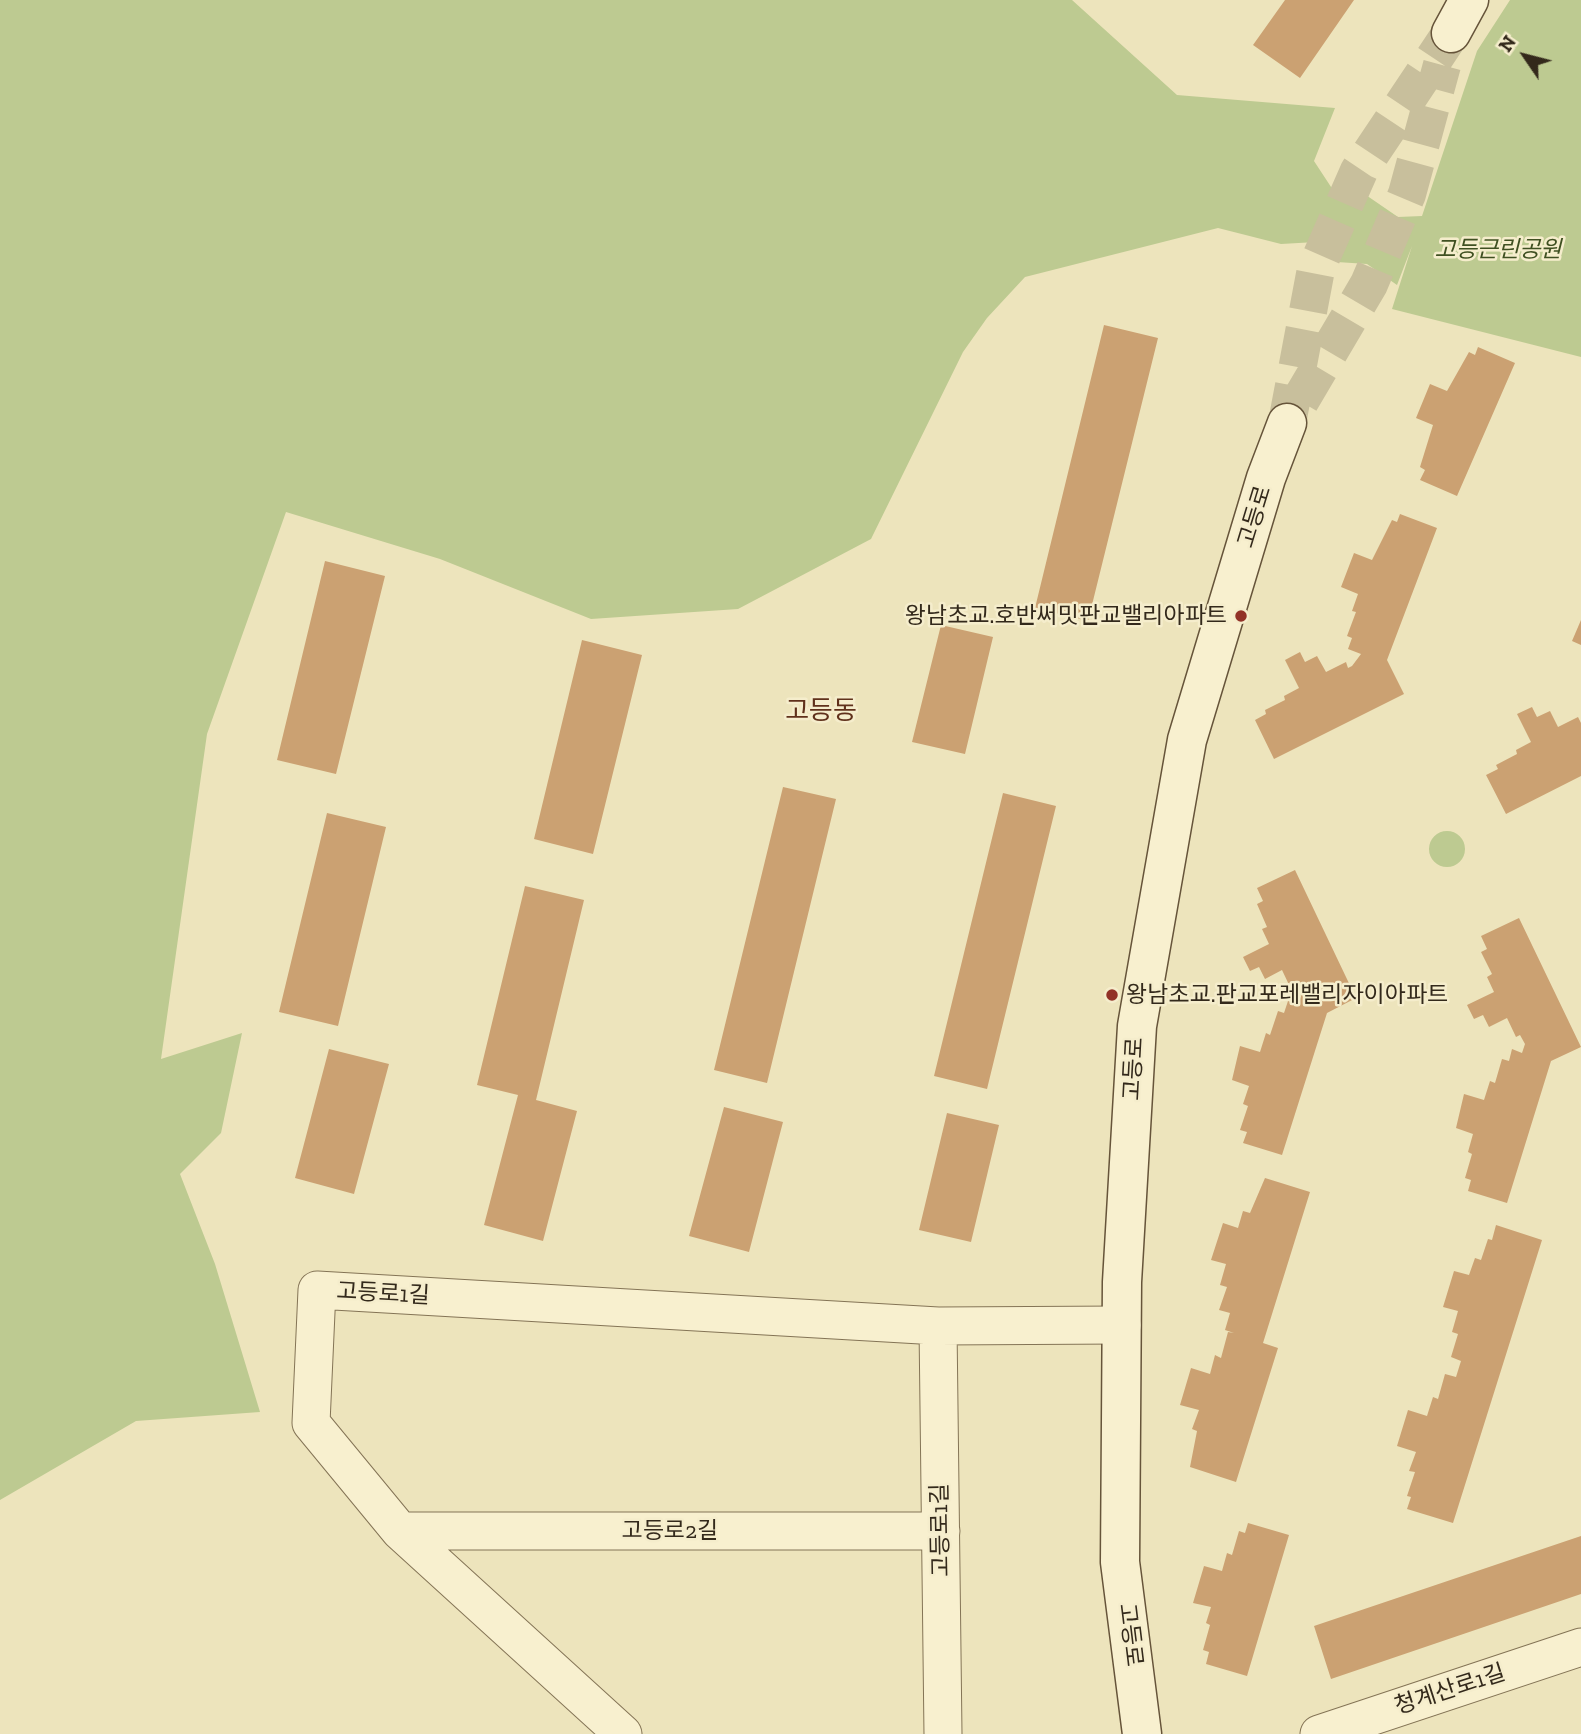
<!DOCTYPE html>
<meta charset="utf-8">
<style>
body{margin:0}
#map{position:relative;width:1581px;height:1734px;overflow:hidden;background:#ede4bc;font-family:"Zilla Slab",serif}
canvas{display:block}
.north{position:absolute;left:1490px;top:21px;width:70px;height:70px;-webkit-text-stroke:5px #f5edcc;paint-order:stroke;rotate:305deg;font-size:19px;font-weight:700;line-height:28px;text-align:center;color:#33291b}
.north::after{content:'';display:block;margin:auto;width:24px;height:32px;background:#33291b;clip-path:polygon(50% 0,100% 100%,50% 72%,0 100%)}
</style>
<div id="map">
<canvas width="1581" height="1734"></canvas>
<div class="north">N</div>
</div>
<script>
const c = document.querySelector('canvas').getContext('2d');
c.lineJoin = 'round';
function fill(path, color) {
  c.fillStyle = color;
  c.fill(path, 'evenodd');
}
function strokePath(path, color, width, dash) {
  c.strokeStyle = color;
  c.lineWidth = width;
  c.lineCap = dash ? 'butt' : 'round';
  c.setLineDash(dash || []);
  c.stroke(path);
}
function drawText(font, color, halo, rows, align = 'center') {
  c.font = font + ' "Zilla Slab","Noto Sans KR",serif';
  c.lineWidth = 5;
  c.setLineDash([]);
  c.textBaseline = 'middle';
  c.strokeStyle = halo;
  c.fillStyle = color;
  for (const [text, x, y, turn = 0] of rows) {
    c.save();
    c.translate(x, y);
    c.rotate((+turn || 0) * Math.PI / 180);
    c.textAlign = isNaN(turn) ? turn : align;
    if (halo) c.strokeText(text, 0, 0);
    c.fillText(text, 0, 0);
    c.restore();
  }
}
fill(new Path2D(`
 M0,0H1072L1177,95L1335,108L1314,161L1333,190L1363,193L1398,217L1422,216L1477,51L1510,0H1581V357L1392,309L1412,246L1397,285L1367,264L1337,262L1316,242L1281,244L1218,228L1025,277L987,318L963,352L871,539L738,609L591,619L440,559L286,512L207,734L161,1059L242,1033L221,1133L180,1174L215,1264L260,1412L136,1421L0,1500Z
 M1429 849a18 18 0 1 1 36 0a18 18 0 1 1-36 0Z`), '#bdca91');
fill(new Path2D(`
 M1285,0H1354L1300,78L1253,45Z
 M1104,325L1158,338L1088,621L1035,608Z
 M1478,347L1515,363L1457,496L1420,480L1425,470L1420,467L1433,425L1416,418L1430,384L1447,391L1469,352L1475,355Z
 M1400,514L1437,528L1387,660L1404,694L1274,759L1255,720L1266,714L1265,710L1285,700L1284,696L1299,688L1285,660L1300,652L1305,662L1317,656L1326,672L1346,662L1348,668L1352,666L1361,654L1348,649L1352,638L1347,636L1356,612L1352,611L1358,594L1341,587L1354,553L1372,560L1392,520L1397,522Z
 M325,561L385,576L336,774L277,760Z
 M1581,620V645L1572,641Z
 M941,625L993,637L965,754L912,742Z
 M582,640L642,655L593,854L534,839Z
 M1532,707L1537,717L1550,711L1558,727L1578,717L1581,723V776L1506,814L1486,775L1498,769L1496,765L1517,754L1516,750L1531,742L1517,714Z
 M783,787L836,799L767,1083L714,1070Z
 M1003,793L1056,806L987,1089L934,1076Z
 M327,813L386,827L338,1026L279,1012Z
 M1295,870L1356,998L1327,1013L1282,1155L1243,1143L1247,1132L1240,1130L1248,1106L1243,1104L1249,1086L1232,1080L1240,1046L1260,1052L1266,1033L1270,1035L1278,1011L1284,1013L1288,1001L1298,1005L1301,996L1296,987L1291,989L1282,970L1265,979L1259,967L1250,971L1243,957L1269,944L1262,929L1267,927L1257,904L1263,901L1257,888Z
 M525,886L584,900L536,1100L577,1111L543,1241L484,1225L518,1095L477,1085Z
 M1519,918L1581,1047L1551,1061L1507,1203L1468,1191L1471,1180L1465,1178L1472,1154L1468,1152L1473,1134L1456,1128L1464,1094L1484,1100L1490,1081L1495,1083L1502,1059L1509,1061L1512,1049L1522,1053L1525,1044L1520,1035L1516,1037L1507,1018L1489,1027L1483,1015L1474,1019L1467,1005L1494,992L1487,977L1492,974L1481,952L1487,949L1481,936Z
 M329,1049L389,1064L354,1194L295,1178Z
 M724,1107L783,1122L749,1252L689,1236Z
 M947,1113L999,1125L971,1242L919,1230Z
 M1265,1178L1310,1192L1263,1343L1278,1348L1236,1482L1190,1467L1197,1431L1192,1429L1199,1410L1180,1405L1191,1368L1210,1374L1215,1355L1221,1358L1228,1332L1234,1333L1225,1330L1230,1313L1219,1310L1227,1287L1220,1285L1226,1264L1211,1260L1223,1223L1238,1228L1243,1211L1250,1213Z
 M1496,1225L1542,1240L1453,1523L1407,1509L1411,1497L1407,1496L1415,1472L1409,1471L1416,1452L1397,1446L1408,1410L1427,1416L1433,1397L1438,1399L1445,1374L1456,1377L1461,1361L1451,1357L1458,1334L1452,1332L1458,1311L1443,1307L1454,1271L1469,1275L1475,1258L1481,1260L1488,1239L1492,1240Z
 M1248,1523L1289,1535L1247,1676L1206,1664L1209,1652L1203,1650L1210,1625L1206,1623L1211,1607L1193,1603L1204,1566L1222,1571L1227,1553L1232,1555L1239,1531L1245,1533Z
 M1581,1536V1594L1331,1679L1314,1626Z`), '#cba172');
strokePath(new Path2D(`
 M1300,401L1369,284L1407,194L1442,65
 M1287,423L1316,269L1359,171L1451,33`), '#c8bf9c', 38, [38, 19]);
const street = new Path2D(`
 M938,1326L1122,1325
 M400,1531H941
 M623,1734L400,1531L311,1423L317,1290L938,1326L943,1734
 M1319,1734L1581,1647`);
const secondary = new Path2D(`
 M1451,33L1469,0
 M1142,1734L1120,1562L1122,1282L1137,1026L1187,740L1266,478L1287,423`);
strokePath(street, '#847456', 39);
strokePath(secondary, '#66543a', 41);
strokePath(street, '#f8f0cf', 37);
strokePath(secondary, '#f8f0cf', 38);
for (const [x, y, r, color] of [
 [1241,616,7,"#923227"],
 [1112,995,7,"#923227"]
]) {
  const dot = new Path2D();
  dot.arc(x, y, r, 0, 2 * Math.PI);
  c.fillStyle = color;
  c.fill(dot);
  strokePath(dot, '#f5edcc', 2.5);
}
drawText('italic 23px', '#3f5021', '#f5edcc', [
 ["고등근린공원",1498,250]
]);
drawText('23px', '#33291b', '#f5edcc', [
 ["고등로",1255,517,-73],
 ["고등로",1134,1069,-87],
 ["고등로1길",383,1294,3],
 ["고등로1길",941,1530,-91],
 ["고등로2길",670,1531],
 ["고등로",1130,1635,83],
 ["청계산로1길",1450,1690,-18]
]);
drawText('23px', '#33291b', '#f5edcc', [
 ["왕남초교.호반써밋판교밸리아파트",1227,616],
 ["왕남초교.판교포레밸리자이아파트",1126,995,"left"]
], 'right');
drawText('26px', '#60311b', '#f5edcc', [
 ["고등동",821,712]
]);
</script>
